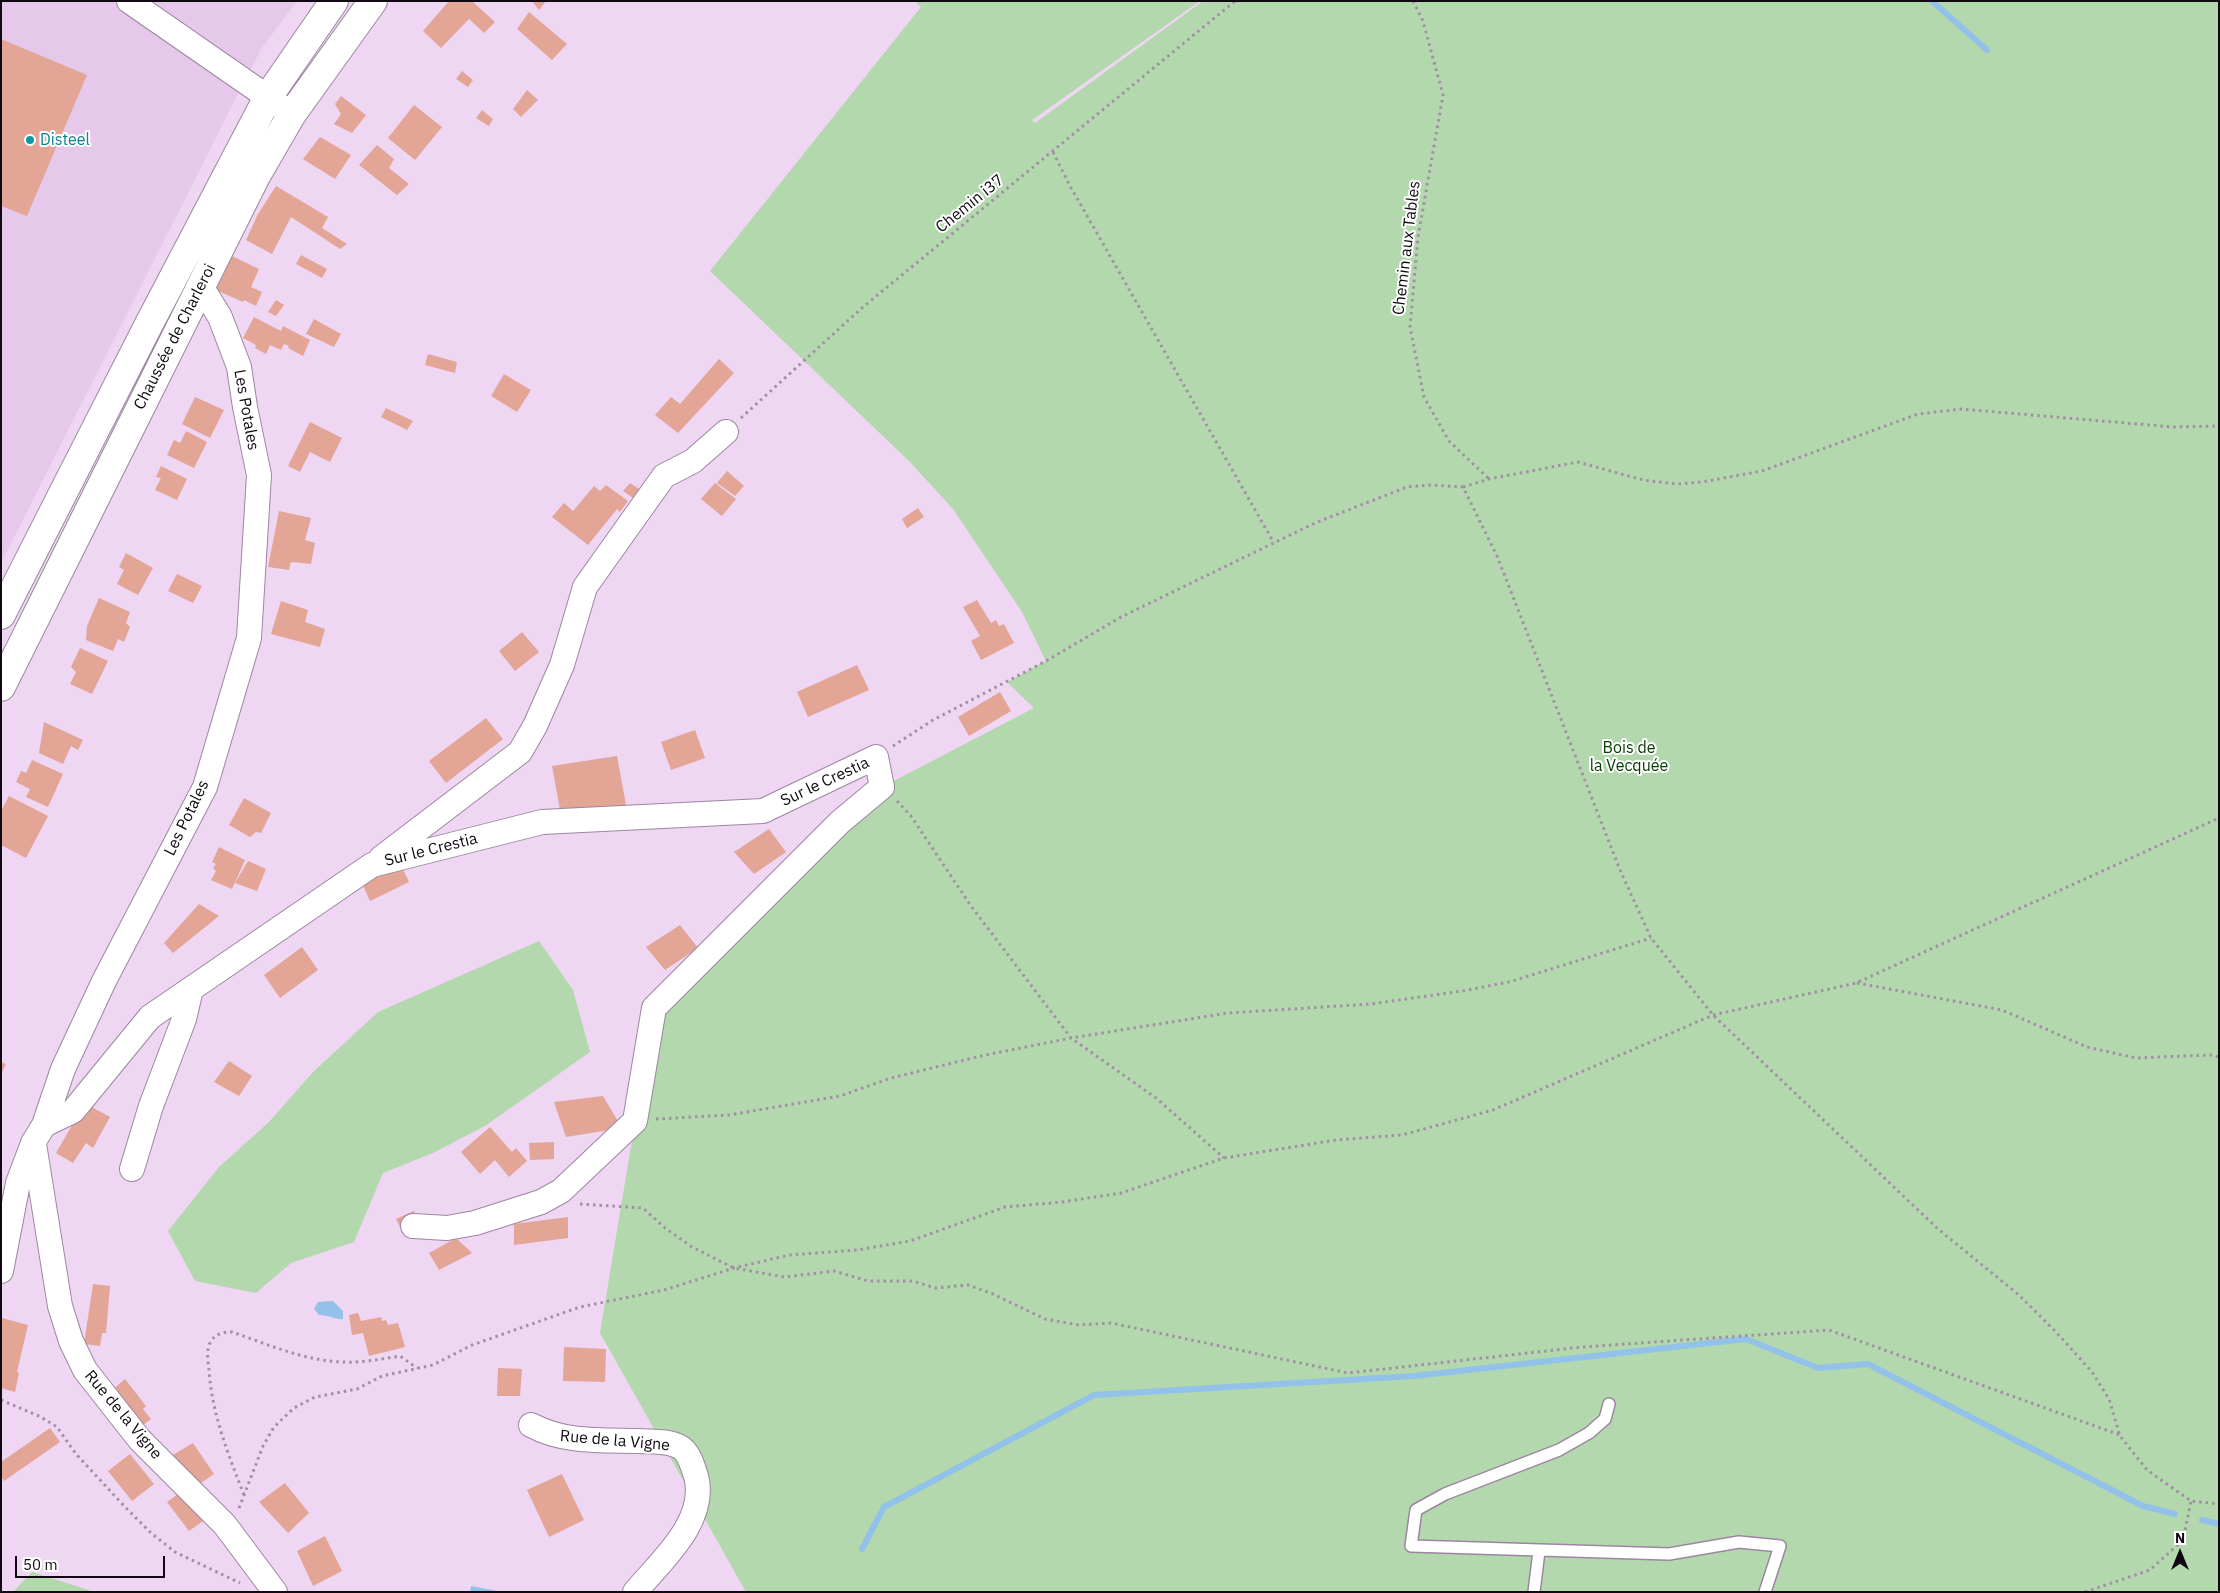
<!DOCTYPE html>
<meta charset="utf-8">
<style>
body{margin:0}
#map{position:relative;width:2220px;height:1593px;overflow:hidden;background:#efd6f3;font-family:"IBM Plex Sans",sans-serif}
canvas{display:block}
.frame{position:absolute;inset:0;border:2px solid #110912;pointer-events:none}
.north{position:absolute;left:2155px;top:1528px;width:50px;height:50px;-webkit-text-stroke:4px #fff;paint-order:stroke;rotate:0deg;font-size:14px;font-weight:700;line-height:20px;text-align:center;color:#110912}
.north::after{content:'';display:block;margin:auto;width:18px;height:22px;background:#110912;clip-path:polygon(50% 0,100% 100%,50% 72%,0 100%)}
.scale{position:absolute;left:15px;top:1556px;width:150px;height:22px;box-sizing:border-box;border:2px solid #110912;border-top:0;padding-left:6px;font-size:15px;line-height:18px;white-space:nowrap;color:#110912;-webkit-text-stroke:4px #fff;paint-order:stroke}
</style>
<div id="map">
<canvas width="2220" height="1593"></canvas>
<div class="frame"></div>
<div class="north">N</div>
<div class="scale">50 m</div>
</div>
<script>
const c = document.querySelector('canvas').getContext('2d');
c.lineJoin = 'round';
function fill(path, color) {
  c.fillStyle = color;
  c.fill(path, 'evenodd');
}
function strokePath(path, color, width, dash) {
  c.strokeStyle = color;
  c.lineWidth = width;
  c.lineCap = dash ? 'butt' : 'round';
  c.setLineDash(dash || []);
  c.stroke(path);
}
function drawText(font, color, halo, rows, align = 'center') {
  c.font = font + ' "IBM Plex Sans",sans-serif';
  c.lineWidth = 4;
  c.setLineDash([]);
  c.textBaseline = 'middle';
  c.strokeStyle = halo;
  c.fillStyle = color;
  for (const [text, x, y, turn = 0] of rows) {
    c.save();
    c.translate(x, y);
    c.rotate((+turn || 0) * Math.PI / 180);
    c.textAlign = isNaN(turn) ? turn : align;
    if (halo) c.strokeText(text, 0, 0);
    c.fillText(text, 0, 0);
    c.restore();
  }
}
fill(new Path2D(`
 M1,1H297L261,49L1,563Z`), '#e5c8ea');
fill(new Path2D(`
 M915,1H1200L1032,120L1035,123L1203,1H2219V1592H746L600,1333L654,1008L882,787L1034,708L1007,682L1046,661L1022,612L953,509L909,461L710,271L921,7Z
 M539,941L573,990L590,1052L485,1126L433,1153L383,1173L354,1242L291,1263L256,1293L195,1281L168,1231L219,1167L269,1122L313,1072L378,1012Z
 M32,1572L95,1592H13Z`), '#b3d8ad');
fill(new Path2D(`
 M333,1301L343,1311V1319C336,1320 329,1315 319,1315L314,1309L318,1302Z
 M471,1586L503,1592H470Z`), '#92c1e9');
strokePath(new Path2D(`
 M1932,1L1987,50
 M2202,1520L2219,1524
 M862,1549L884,1507L1094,1395L1414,1376L1746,1339L1818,1368L1868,1364L2143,1506L2175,1514`), '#92c1e9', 6);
fill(new Path2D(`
 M449,1H472L495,22L484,33L469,19L441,48L423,31Z
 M532,1H546L539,10Z
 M529,12L567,44L552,60L517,29Z
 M1,39L87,75L27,216L1,206Z
 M462,71L473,80L468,87L456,79Z
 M527,90L538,100L521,117L513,109Z
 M341,96L366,115L352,133L334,124L341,114L335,104Z
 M414,105L442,127L415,160L388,138Z
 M482,110L493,119L489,126L476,118Z
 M320,137L351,155L335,179L303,159Z
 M377,145L394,159L389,168L409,184L397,195L359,165Z
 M276,186L328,217L322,228L347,244L340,249L291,217L272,254L246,240L258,214Z
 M301,255L327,269L322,278L296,264Z
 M232,256L259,269L251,287L262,292L256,306L244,300L243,302L216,290Z
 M276,300L284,305L276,316L268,312Z
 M254,317L281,331L283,326L310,340L303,356L288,348L289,346L284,344L281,350L270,345L266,354L255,348L256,345L243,338Z
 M314,319L341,334L334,347L306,334Z
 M428,354L457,362L455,373L425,365Z
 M719,359L734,373L678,433L655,415L671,397L680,404Z
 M504,374L531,390L517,412L491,396Z
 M195,397L224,410L210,438L182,424Z
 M386,408L413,421L407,430L381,417Z
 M310,422L342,438L330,462L310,452L300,472L288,466Z
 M186,431L207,442L194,468L167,455L174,440L180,443Z
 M161,466L187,479L177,500L155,490L161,478L156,477Z
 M727,471L744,486L735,496L717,483Z
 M630,483L642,491L636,500L623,491Z
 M715,483L736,499L722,516L701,499Z
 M606,485L628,501L620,512L617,509L588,545L552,517L564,503L573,511L594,486L600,491Z
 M918,508L924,517L907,528L902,519Z
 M279,511L311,518L305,540L315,543L311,564L291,562L289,570L268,567Z
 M126,553L153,568L138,595L117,584L124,570L119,567Z
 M177,574L202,586L193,603L168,591Z
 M99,598L130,612L126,623L130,627L124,642L118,639L113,651L86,640L87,626Z
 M977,600L991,623L996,620L999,626L1004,624L1014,643L981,660L971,641L980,636L963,607Z
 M281,601L308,610L305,622L325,629L320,647L271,634Z
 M522,632L539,652L515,671L499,651Z
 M80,648L108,661L92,694L70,684L76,672L71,667Z
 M857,665L869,690L808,717L797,692Z
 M1000,692L1011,711L969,736L958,717Z
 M486,718L503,739L446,783L429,761Z
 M44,722L83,740L78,750L71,746L63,764L39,753Z
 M695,730L705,758L671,770L661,742Z
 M617,756L626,805L561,815L552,766Z
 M32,760L63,774L48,807L26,797L30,789L16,782L21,771L26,773Z
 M9,796L48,816L26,858L1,845V811Z
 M244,798L271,813L261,833L256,832L250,837L229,825Z
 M769,829L786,852L754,874L734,852Z
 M219,847L245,860L232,889L211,880L216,871L213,868L216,864L212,862Z
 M248,861L266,869L257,891L235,883Z
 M400,863L409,882L370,901L361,881Z
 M199,904L219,916L173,953L164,943Z
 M680,925L698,948L665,970L646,947Z
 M302,947L318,970L280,998L264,975Z
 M229,1061L252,1076L239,1096L214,1082Z
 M1,1062L6,1064L1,1074Z
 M603,1096L622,1128L566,1137L554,1102Z
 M88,1105L110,1117L93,1148L86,1143L73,1163L56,1153L78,1115Z
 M490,1127L512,1152L516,1148L527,1161L509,1177L495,1160L480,1174L461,1152Z
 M554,1142V1159L530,1160L529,1143Z
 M414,1211L418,1221L401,1229L396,1219Z
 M568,1217V1238L514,1245V1224Z
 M456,1238L472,1253L439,1270L429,1253Z
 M93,1284L110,1286L106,1333H102L100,1346L84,1344Z
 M358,1313L361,1321L381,1317L382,1321L386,1320L388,1325L398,1323L405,1347L369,1356L363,1333L352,1335L349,1315Z
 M2,1318L28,1325L17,1372L19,1373L15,1392L1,1388Z
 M564,1347L606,1349L605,1382L563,1381Z
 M498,1368L522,1369L520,1396H497Z
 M125,1379L146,1406L143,1409L151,1419L139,1428L110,1392Z
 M50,1428L60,1442L4,1481L1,1476V1462Z
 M193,1443L214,1474L192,1489L171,1456Z
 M130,1454L154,1484L132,1501L108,1471Z
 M562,1474L584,1520L549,1537L527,1490Z
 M285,1483L309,1513L288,1533L259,1502Z
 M181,1492L203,1521L189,1531L167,1502Z
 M325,1536L342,1571L313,1586L297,1551Z`), '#e2a596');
const service = new Path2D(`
 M1609,1404L1605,1419L1589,1433L1559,1450L1445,1494L1416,1510L1411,1546L1669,1554L1739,1542L1780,1546L1765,1592
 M1534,1592L1539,1551`);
const minor = new Path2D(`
 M129,1L292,114
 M381,858L520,752L535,726L562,665L585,587L664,476L693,461L726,432
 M44,1125L73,1111L150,1017L372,865L542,822L763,811L876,757L882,787L840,822L654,1008L635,1121L561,1191L541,1202L475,1223L447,1228L413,1226
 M34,1144L60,1306L71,1341L85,1370L140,1440L225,1525L275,1592
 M132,1169L151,1106L184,1019L191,989
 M1,1271L18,1183L33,1143L44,1125L63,1069L104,981L205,787L249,638L259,475L245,407L239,367L220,317L201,286
 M531,1425C564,1443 602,1440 639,1441C652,1442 667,1440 680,1447C689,1452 693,1467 696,1476C708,1521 661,1561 635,1592`);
const primary = new Path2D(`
 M1,615L149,324L268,97L334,1
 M1,687L256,176L292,114L373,1`);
strokePath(service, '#9c86a0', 14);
strokePath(minor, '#9c86a0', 26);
strokePath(primary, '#9c86a0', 30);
strokePath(new Path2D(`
 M1413,1L1423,21L1443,95L1418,237L1410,327L1424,397L1449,441L1489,479
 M1053,152L1070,186L1274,543
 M741,418L863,307L1235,1
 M1463,487L1489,479L1578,462L1643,480L1677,484L1702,482L1762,471L1918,414L1961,409L2173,427L2219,426
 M893,746L933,720L1046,661L1121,617L1315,523L1407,487L1430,485L1463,487L1497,556L1620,870L1651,938L1713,1015L1938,1229L2019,1295L2057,1333L2092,1372L2109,1399L2120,1436L2147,1470L2191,1501L2219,1504
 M897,801L911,816L971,906L1071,1038L1156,1098L1224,1158
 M1857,983L2002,1010L2087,1047L2136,1058L2210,1055L2219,1057
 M656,1119L729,1115L840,1096L891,1078L985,1055L1071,1038L1228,1013L1371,1004L1462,991L1509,982L1651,938
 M580,1204L643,1208L665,1228L692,1247L734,1268L784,1277L834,1271L868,1281H912L936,1288L968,1285L993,1294L1045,1319L1079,1325L1111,1323L1348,1373L1582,1347L1829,1330L2120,1435
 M1,1400L41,1417L57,1427L76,1454L126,1508L151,1533L175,1552L240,1583
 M244,1495C228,1454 212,1414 209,1370C208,1362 206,1351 210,1343C214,1334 223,1332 232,1332C267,1344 305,1361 343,1362C362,1363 381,1359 400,1356L417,1368
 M239,1508L263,1446L274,1427L294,1408L315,1397L357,1389L382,1376L433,1365L472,1345L580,1307L664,1290L734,1268L789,1255L857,1250L910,1241L1005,1207L1062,1202L1121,1193L1224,1158L1336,1140L1402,1135L1493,1110L1713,1015L1856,983L2219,818
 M2085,1592L2150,1570L2183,1540L2191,1501`), '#a28fa5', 3, [2.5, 4]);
strokePath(service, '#fff', 11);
strokePath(minor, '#fff', 24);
strokePath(primary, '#fff', 28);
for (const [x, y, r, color] of [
 [30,140,5,"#0f9aa8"]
]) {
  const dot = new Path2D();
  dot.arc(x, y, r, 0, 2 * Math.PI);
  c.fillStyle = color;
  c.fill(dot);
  strokePath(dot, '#fff', 2);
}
drawText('16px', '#0d838f', '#fff', [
 ["Disteel",40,140]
], 'left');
drawText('16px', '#110912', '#fff', [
 ["Chemin i37",970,204,-39],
 ["Chemin aux Tables",1407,248,-83],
 ["Chaussée de Charleroi",175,337,-63],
 ["Les Potales",246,410,80],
 ["Sur le Crestia",825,782,-25],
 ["Les Potales",187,818,-64],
 ["Sur le Crestia",431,850,-14],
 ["Rue de la Vigne",123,1415,50],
 ["Rue de la Vigne",615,1441,5]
]);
drawText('16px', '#033c00', '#fff', [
 ["Bois de",1629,748],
 ["la Vecquée",1629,766]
]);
</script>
